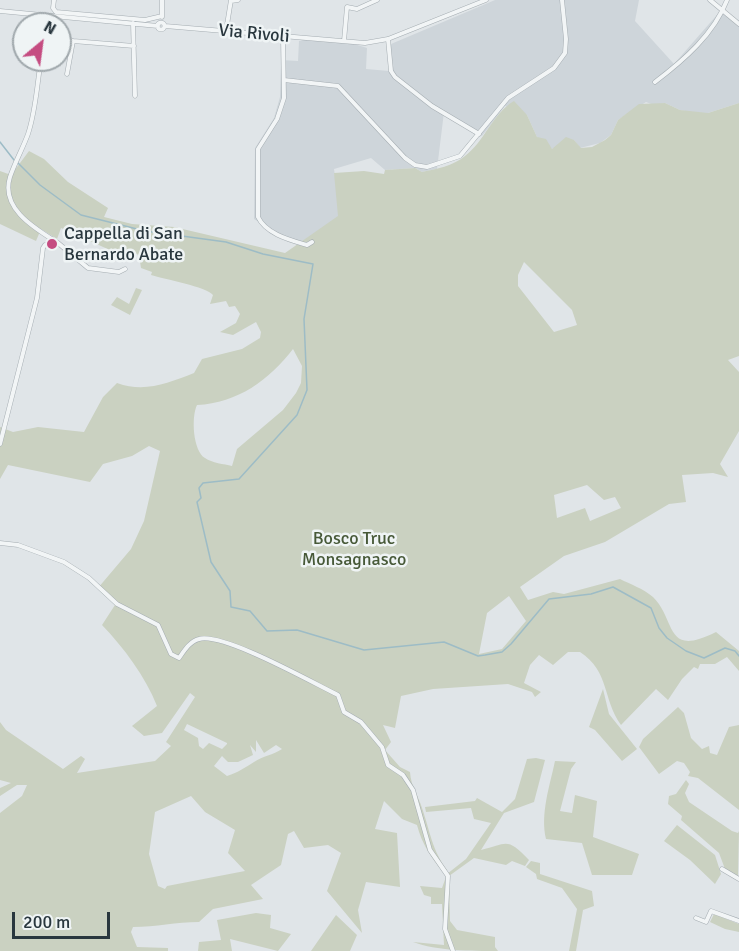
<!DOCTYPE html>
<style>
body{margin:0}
#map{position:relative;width:739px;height:951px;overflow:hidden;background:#e0e5e8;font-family:Signika,sans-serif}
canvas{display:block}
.north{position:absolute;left:12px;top:12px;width:60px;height:60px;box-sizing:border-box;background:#eff4f5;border:2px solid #a0a8ac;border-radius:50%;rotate:29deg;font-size:16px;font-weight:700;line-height:24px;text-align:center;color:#29373e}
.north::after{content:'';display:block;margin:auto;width:21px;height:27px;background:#c54c81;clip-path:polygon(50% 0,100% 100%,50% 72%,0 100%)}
.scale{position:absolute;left:12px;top:912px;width:98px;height:27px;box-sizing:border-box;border:3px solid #29373e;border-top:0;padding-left:8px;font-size:18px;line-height:21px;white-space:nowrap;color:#29373e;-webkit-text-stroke:4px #eff4f5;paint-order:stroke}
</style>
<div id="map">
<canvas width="739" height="951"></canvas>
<div class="north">N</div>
<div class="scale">200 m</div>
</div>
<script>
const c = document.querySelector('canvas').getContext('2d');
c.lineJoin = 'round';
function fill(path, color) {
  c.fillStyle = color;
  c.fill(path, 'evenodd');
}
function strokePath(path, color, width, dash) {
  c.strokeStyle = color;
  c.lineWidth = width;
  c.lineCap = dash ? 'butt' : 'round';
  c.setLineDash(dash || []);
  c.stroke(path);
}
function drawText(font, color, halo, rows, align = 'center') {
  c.font = font + ' Signika,sans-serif';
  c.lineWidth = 5;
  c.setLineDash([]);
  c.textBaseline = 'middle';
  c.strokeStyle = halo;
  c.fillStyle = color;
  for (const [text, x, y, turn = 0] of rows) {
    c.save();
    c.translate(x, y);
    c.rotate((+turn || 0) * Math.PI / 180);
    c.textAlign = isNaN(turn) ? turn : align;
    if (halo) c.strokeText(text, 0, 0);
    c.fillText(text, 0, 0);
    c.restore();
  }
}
fill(new Path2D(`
 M495,0H639L635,21L674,64L723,8L739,23V103L708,113H696L680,110L665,103L654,105L646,102L618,120L611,135L600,143L580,148L574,140L552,149L537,137L527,115L505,106L482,136L444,112L437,169L422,172L415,168L385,170L371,158L334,169L341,217L313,246L281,236L254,219L255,148L274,118L280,97L281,60L298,61L299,41L316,37L342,40L367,48L366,69L389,71L391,44Z`), '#ced5da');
fill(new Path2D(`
 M514,101L527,115L537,137L546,139L552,149L566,137L574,140L581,148L592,147L605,140L611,135L618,120L639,104L665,103L680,110L708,113L739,103V356L728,360L739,372V431L720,464L728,477L713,473L682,475L686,502L669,504L605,542L564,556L520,587L528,600L553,592L564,594L620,579C630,584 644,589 653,597C677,621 664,658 716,632L739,651V671L727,657L715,664H700L698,669L694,667L682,679L668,700L656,689L621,725C602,698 610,672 580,652H568L553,665L539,655L530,665L524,683L541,692L535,697L532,692L508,684L433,689L401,696L395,728L383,725L391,742L385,750L400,767L410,772C411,787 418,795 422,808C430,831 432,850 447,870L444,873C431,858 422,844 417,825L402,819L384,801L375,829L397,833L400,887L366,882L358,910L362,933L327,891L341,853L328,845L304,848L294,831L288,834L281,865L251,885L263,899L213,909L199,922C176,922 156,927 133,927L131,932L137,947L168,948V951H0V813L22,796L27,785H17L0,796V788L11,783L0,780V722L6,730L63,769L81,756L85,759L77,773L155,761L171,746L166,742L195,697L190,693L162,733L144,736L132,726L157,706C145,676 124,648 102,625L115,605L98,588L131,549L144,521L160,451L149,446L132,456L103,464L90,482L8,465L0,479V427L13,432L38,427L84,432L103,397L117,383C145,393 168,383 194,373L202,359L242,349L260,338L261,332L256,322L233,335L220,332L236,323L240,314L235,306L229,307L226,301L210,304L213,295C207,287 164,279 151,275L152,272L141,268L139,255L133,253L132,260L61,228L57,239L41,229L36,241L0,224V171L11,175L29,151L44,159L68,182L108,208L104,217L132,224L174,227L285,253L338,216L334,173L364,171L384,174L385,170L415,168L422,172C436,169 453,166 465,156C485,141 492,114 514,101ZM524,262L572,310L577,325L554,332L518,286V275ZM293,349L302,366L301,383L296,393L283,410L237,449L232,466C224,464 212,463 205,458C193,451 191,417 197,405C238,403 269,380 293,349ZM587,485L604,500L615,497L621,508L590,521L585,508L557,518L554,495ZM509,596L526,621L502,649L479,654L487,613ZM187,724L227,743V744L222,749L209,743L203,749L199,746L198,738L184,730ZM256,740L264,753L276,745L282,749C273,755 263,756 254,762C244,768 239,772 227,776L214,766L222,756L228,762H238L253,755L250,745L256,752ZM191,796L205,812L235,830L228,853L245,871L167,886L165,889L158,886L149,854L155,812Z
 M136,288L142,290L130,315L111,305L117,297L129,304Z
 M603,689L609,714L637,749L622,761L595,730L589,727Z
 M678,707L684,713L691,738L702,749L709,746L710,753L717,755L729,727L739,725V810L698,778L688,776L690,772L684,763L677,761L659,774L639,747L643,739Z
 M536,758L545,760L534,802L504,813L481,850C508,843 507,837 529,860L525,866L512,861L506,865L474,858L449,876L450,921L457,930L495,937V947L498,951C471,951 437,951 413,942L444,945L442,904H431V897L424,895L420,886L442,888L447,874L466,859L491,823L474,819L471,808L426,812L425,807L475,801L477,798L502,812L515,799L527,759Z
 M555,761L576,762L571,769L560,811L572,813L575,795L597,801L593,837L639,854L632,875H592L582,843L546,839C540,814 550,785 555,761Z
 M686,780L689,784L685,793L689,802L732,831L738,833L739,831L738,876L725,869L719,853L681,820L682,816L668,804L669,796L676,794Z
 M677,825L715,855L721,874L715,884L690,860L664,841Z
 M531,861L540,863V874L592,891L594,906L583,910L576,951H569L577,909L562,888L537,879L536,874L526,867Z
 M256,913L271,915L270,928L291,934L278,951L230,939L232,951H198L199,942L221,940L217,920Z
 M714,914L739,924V932L725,929L710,922Z
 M336,915L357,935L350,951H311Z`), '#cad1c1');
strokePath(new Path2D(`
 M0,142L14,160
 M18,163L40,185L81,215L145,231L226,242L263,254L313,264L304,319L307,390L297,415L239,479L203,483L199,488L201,498L197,502L211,562L230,591L231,607L250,611L267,631L297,630L364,650L444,642L478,656L485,655L502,652L511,644L549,599L591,594L613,587L651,608L659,628L667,638L686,651L704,658L725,648L735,651L739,656`), '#9dbcc6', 1.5);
const minor = new Path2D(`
 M54,0L53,8L56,12L145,20L162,16
 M162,0V17
 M710,0L739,24
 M231,1L238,0
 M0,11L158,26
 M157.5 26a3.5 3.5 0 1 1 7 0a3.5 3.5 0 1 1-7 0Z
 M133,23L135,96
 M165,26L365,43L388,39L486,0
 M226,31L231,0
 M60,37L73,41L134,46
 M283,37L284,98L277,119L258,149V217C266,234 290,240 307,245L312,242
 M388,39L391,71L395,77L432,106L479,134
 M344,41L347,7L357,9L377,0
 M67,74L73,41
 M284,80L338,86L405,158L415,165L427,167L460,156L508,98L554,68L565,53L566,39L562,0
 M655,82C684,60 714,34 727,0
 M58,243L88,268L119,272L125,269
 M0,444L37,298L43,248L45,245L55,246L58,243C36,229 0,209 10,177C15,162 23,148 28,134C36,110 37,84 41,60
 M0,543L18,545L64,562L89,578L117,604L158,625L171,654L179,658C184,651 190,641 199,639C223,632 313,683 338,695L344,712L361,722L382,747L388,765L403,775L413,790L430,850L448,876L445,929L453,951
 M722,869L739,879
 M696,918L706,922L711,911L739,921`);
strokePath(minor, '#a5adb2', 5);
strokePath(minor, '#f2f5f6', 4);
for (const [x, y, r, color] of [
 [52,244,6,"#c54c81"]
]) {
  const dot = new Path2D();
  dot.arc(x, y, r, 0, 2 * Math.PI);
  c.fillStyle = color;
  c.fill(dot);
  strokePath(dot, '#eff4f5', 2);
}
drawText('18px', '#29373e', '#eff4f5', [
 ["Via Rivoli",254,34,5]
]);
drawText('18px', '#29373e', '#eff4f5', [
 ["Cappella di San",64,234],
 ["Bernardo Abate",64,255]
], 'left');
drawText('18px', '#475938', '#eff4f5', [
 ["Bosco Truc",354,539],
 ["Monsagnasco",354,560]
]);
</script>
